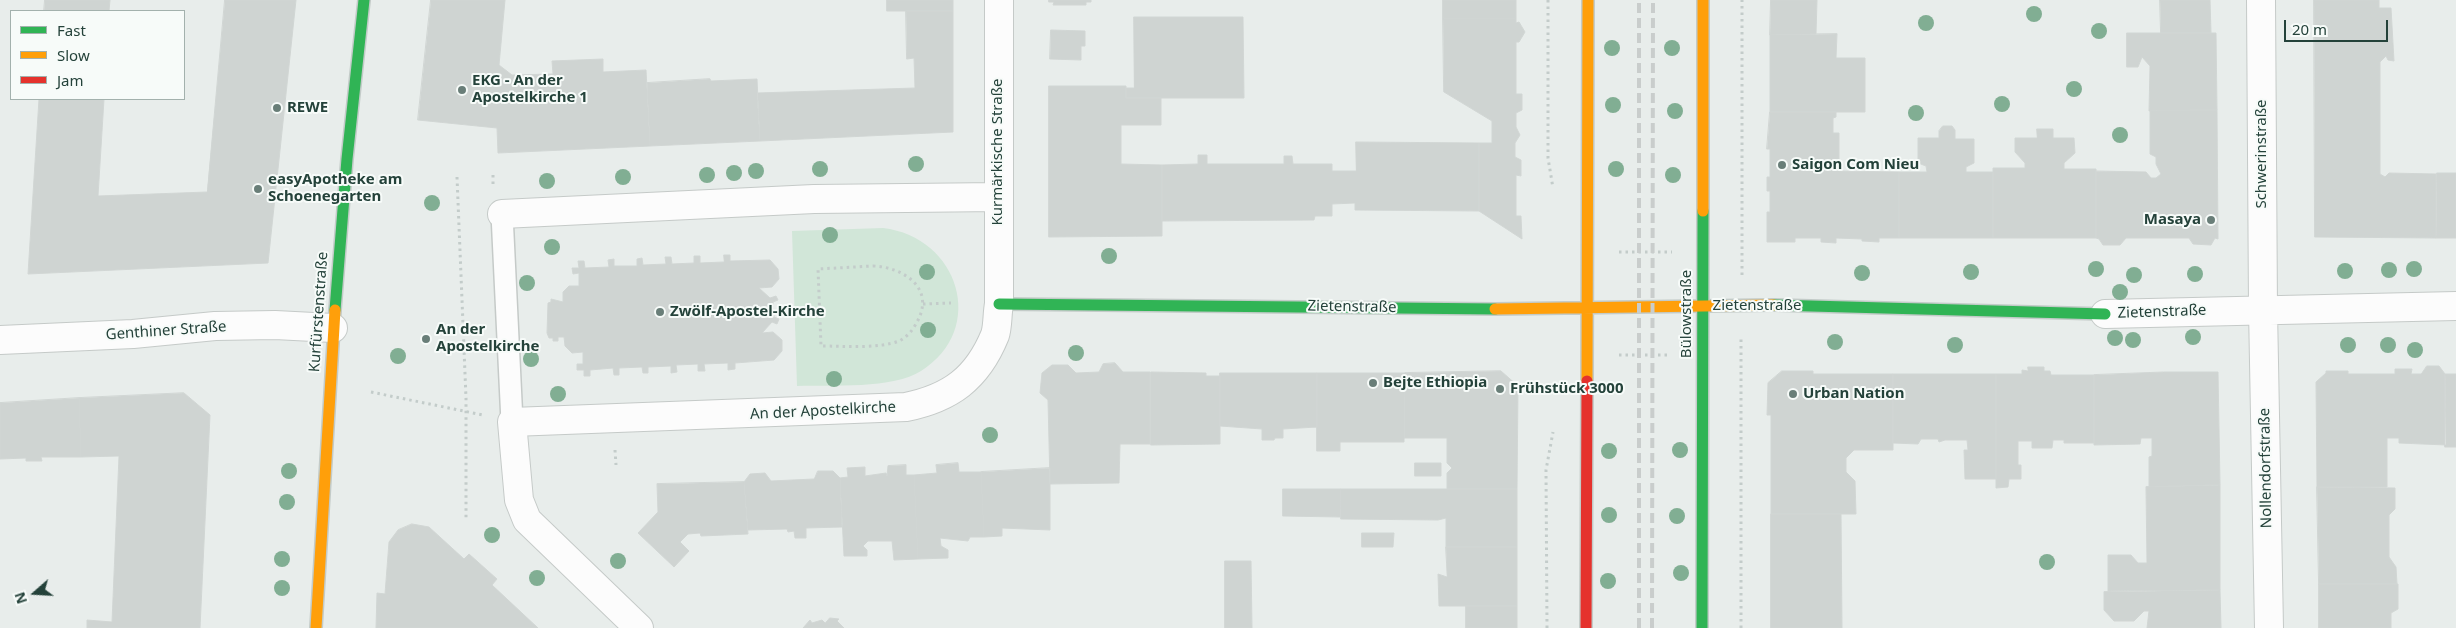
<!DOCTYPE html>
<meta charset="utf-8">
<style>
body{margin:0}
#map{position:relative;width:2456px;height:628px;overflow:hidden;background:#e8edeb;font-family:"Noto Sans",sans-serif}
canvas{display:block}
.legend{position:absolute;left:10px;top:10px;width:175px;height:90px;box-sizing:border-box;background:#f7fbf9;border:1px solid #a3b1ad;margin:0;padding:6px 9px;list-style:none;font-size:15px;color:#24423a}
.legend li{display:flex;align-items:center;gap:10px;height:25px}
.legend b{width:25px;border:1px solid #a3b1ad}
.north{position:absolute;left:10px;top:568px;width:50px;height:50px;-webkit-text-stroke:4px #f7fbf9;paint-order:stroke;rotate:251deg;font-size:14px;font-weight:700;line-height:20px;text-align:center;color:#24423a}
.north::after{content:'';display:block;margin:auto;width:18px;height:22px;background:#24423a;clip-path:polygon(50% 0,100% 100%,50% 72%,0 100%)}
.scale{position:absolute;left:2284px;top:20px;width:104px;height:22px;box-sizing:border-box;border:2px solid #24423a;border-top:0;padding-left:6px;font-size:15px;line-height:18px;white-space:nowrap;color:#24423a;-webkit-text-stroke:4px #f7fbf9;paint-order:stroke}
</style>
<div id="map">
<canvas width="2456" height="628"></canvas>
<ul class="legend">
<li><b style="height:6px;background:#30b455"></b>Fast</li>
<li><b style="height:6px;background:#ff9f0a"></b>Slow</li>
<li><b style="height:6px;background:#e5322d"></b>Jam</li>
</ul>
<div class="north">N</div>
<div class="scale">20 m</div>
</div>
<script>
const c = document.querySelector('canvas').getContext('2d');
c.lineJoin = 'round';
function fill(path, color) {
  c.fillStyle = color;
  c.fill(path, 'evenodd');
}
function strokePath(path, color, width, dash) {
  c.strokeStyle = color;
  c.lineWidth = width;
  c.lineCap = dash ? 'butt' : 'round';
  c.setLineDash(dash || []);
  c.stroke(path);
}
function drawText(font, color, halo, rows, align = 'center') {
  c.font = font + ' "Noto Sans",sans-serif';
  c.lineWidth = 4;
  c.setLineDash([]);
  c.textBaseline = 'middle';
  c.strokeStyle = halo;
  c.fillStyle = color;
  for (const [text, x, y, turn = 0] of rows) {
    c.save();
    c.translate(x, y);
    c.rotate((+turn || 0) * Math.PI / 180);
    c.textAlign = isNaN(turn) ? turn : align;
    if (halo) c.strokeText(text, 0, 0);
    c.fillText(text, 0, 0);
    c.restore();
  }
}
fill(new Path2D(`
 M883,228C959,237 988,329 921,371C894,389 830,385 797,386L792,231Z`), '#d1e6d8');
const building = new Path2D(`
 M45,0H110L109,11H44Z
 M225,0H296L268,263L28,274L39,99H104L98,196L207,192Z
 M431,0H505L499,65L512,75L553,74L552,61L603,59V72L646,70L650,146L498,153L497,128L418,120Z
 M887,0H953V11H887Z
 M1049,0H1091V2H1086V5H1053L1054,2H1049Z
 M1443,0H1516V19L1443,18Z
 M1771,0H1817L1816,34L1770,35Z
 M2160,0H2210L2211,33H2161Z
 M2314,0H2379V8H2391L2394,61L2388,60L2386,56L2380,62V174L2385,177L2389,173L2436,174V238L2315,237Z
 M906,11H953V132L760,141L757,93L915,88L914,58L907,59Z
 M1134,17H1243L1244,98H1126V88H1134Z
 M1443,18L1516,19V23L1519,22L1525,32L1519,42H1516V94H1522V110L1516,113V127L1520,135L1515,143V157L1521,160V176L1516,175V216H1521L1522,239L1479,211V143H1492V121L1444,92Z
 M1051,30L1085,31V46H1081V60L1050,59Z
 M2127,33H2216L2217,110L2149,111L2150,66L2142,57L2138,67H2127Z
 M1837,34L1836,58H1865V112H1770V35Z
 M710,79L711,81L757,79L760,141L650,146L647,83Z
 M1049,86H1126V98H1161V125H1121V164L1162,165V236L1049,237Z
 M2217,110L2218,239L2215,238L2211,245L2193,244L2189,238H2126L2120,245H2103L2099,239L2096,238V171L2146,172L2151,178H2156L2161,174L2156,164V157L2150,154V111Z
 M1770,112H1836V117L1833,118V133H1839V171L1899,172V238H1879V242L1862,241V239L1836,238V243L1821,242V238H1795V242H1767V212H1770V191H1767V177H1770V149H1767Z
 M1943,126H1952L1955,130V139H1974V163L1966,167V172H1993V238H1899V172H1927L1926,166L1918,163V138H1939V131Z
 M2037,129H2053V138H2074L2075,153L2064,163V169H2096V238H1993V168H2025V163L2015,152V138H2037Z
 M1356,142L1479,143V211L1355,210V203L1332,204V216H1315L1314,220L1162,221V165L1198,164V155H1207V164H1284V156H1292L1293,164H1332V171H1356Z
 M2437,173H2456V238H2436Z
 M724,255H730V261L770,260L778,269L779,279L772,287L759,288L770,298L776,296L778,300L773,302L774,317L779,319L777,324L772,322L762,333L773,332L782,340V351L774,360L735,363V369L728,370V363L704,364L705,371H698V364L676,365L677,372L671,373V366L648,367V373H643L642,367L619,368V375H614L613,368L590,370V376H584V370H577V364H583V352L572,353L565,346L564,337H558V341H553V338H549L547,333L548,303L551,302V299L563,302V292L569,286H579V273L573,274L572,268H579L578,261H584L585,268L609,267L608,260L614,259V266H637V259L642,258L643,265L666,264L665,257H671L672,264L694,263V256H700V263L724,262Z
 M1115,363L1123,372H1150V444H1120L1119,483L1050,484L1048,400L1040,393L1042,373L1052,365H1068L1076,373L1099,372L1103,364Z
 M2427,366H2439L2445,374L2446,445L2399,443V438H2387V487H2317L2316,382L2326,373V371H2348V374H2395V369H2412L2411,374H2421Z
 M2028,367H2044V371H2050L2051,375H2094V443H2064V440H2053L2052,448H2032V441H2018V465H2021V479H2009L2008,487L1996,488V374H2022V370L2028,371Z
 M1501,371L1518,386L1517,489H1447V473L1452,468L1447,463V438H1404L1405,373Z
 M1782,371H1813V374H1893V450H1854L1846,458V472L1855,481L1856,514H1771V415H1767L1768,383Z
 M1151,372L1206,373V376H1220V444L1151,445Z
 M2164,372H2218L2220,485L2149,487V457L2152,456V438H2141L2140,444L2094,445V375Z
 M1220,373H1317V427L1283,429V438H1275L1274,440H1262V429L1220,426Z
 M1317,373H1405L1404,442H1340V451H1317Z
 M1893,374H1996V479H1965L1964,450H1968L1967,440H1945L1939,442L1938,439H1921L1918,444L1893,443Z
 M2445,374H2456V447H2445Z
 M184,393L210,415L200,628H87V620L112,622L119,456L81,457L79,398Z
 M79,398L81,457H41L42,461H26V458L0,459V403Z
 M958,463L959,472H981L984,537H970L968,541L940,538L941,546L948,550V558L918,559L914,475L937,473L936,465Z
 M1415,463H1441V476H1415Z
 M906,465V475H914L918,559L894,560L892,541H868L863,546L867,550V556H844L840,478L848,477L847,468L865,467V476L886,473L887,476L888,466Z
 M1050,468V530L1002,528V536L984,537L981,472Z
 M818,471H833L840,478L842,527L806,528V538H795L794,531L788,532L787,529L748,530L744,482L750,474L765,473L771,481L814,479Z
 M744,482L748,534L701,536L700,533L688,534L680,542L689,551L674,567L638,533L658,512L657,484Z
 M2220,485V590L2108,591V555H2131L2138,563H2147L2146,487Z
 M2317,487L2395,488V509L2389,515V557L2396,567L2397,584H2319Z
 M1283,489H1341L1340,517L1283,516Z
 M1341,489H1517V547H1446V518L1438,520L1341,519Z
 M1771,514H1841L1842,628H1771Z
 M412,524L429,527L464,559L469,554L497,579L492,585L538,628H376L377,593L385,594L389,542L398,530Z
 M1362,533H1394L1393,547H1362Z
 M1446,547H1517V606H1439L1438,574L1447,577Z
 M1225,561H1251L1252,628H1225Z
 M2319,584H2398V609L2391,613V628H2319Z
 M2220,590L2221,628H2147L2149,611H2144L2134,621H2114L2104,610V592Z
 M1466,606H1517V628H1466Z
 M830,618L839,619L837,621L844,628H803L810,620L812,623L822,620L825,623Z`);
fill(building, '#cfd4d2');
strokePath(building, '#d1d6d4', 1);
const lane = new Path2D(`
 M502,214L512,422`);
const street = new Path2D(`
 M2261,0L2263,309L2269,628
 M502,214L814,199L998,197
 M2105,314L2456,306
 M0,340L133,334L215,326L275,325L333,328
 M639,628L527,520L519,500L512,422L906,407C950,398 977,379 995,335C998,326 997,314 999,304V0`);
const fast = new Path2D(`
 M999,304L1495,309
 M1774,305L2105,314
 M335,310L347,159L364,0
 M1702,628L1703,211`);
const slow = new Path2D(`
 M1703,211V0
 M1495,309L1774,305
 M1587,381L1588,0
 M316,628L335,310`);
const jam = new Path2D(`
 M1586,628L1587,381`);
strokePath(lane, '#c5cac8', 24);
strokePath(street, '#c5cac8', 30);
strokePath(fast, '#c3cbc8', 14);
strokePath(slow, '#c3cbc8', 14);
strokePath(jam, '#c3cbc8', 14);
strokePath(new Path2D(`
 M1548,0V158L1553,188
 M493,175V185
 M457,177L466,398V518
 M1619,252H1672
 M873,266C903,267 936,288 917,322C913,330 907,337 899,341C879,349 843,346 821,346L818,269Z
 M1742,275V0
 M923,304L951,303
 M1619,355H1670
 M371,392L483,415
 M615,450L616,465
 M1547,628L1546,470L1553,432
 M1741,628V336`), '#c3ccca', 3, [2.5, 4]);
strokePath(lane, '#fcfcfc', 21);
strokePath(street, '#fcfcfc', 28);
strokePath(fast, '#30b455', 11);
strokePath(slow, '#ff9f0a', 11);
strokePath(jam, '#e5322d', 11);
strokePath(new Path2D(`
 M1639,628V0
 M1652,628L1653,0`), '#c9cdcc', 4, [10, 5]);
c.fillStyle = '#81ae93';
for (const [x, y] of [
 [2034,14],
 [1926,23],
 [2099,31],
 [1612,48],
 [1672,48],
 [2074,89],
 [2002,104],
 [1613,105],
 [1675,111],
 [1916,113],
 [2120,135],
 [916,164],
 [820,169],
 [1616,169],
 [756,171],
 [734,173],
 [707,175],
 [1673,175],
 [623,177],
 [547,181],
 [432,203],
 [830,235],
 [552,247],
 [1109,256],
 [2096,269],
 [2414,269],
 [2389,270],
 [2345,271],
 [927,272],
 [1971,272],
 [1862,273],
 [2195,274],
 [2134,275],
 [527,283],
 [2120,292],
 [928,330],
 [2193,337],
 [2115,338],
 [2133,340],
 [1835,342],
 [1955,345],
 [2348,345],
 [2388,345],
 [2415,350],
 [1076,353],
 [398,356],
 [531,359],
 [834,379],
 [558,394],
 [990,435],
 [1680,450],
 [1609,451],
 [289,471],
 [287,502],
 [1609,515],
 [1677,516],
 [492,535],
 [282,559],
 [618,561],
 [2047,562],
 [1681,573],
 [537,578],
 [1608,581],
 [282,588]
]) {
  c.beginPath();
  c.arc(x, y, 8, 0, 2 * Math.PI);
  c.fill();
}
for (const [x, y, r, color] of [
 [462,90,5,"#697e78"],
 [277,108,5,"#697e78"],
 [1782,165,5,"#697e78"],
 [258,189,5,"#697e78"],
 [2211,220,5,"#697e78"],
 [660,312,5,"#697e78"],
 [426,339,5,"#697e78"],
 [1373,383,5,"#697e78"],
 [1500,389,5,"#697e78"],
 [1793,394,5,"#697e78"]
]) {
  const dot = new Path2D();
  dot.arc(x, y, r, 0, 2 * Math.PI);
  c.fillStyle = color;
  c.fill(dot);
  strokePath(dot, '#f7fbf9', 2);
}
drawText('bold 15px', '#24423a', '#f7fbf9', [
 ["EKG - An der",472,81],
 ["Apostelkirche 1",472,98],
 ["REWE",287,108],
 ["Saigon Com Nieu",1792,165],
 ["easyApotheke am",268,180],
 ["Schoenegarten",268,197],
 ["Masaya",2201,220,"right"],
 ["Zwölf-Apostel-Kirche",670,312],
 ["An der",436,330],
 ["Apostelkirche",436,347],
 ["Bejte Ethiopia",1383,383],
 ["Frühstück 3000",1510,389],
 ["Urban Nation",1803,394]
], 'left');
drawText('15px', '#24423a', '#f7fbf9', [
 ["Kurmärkische Straße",998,152,-90],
 ["Schwerinstraße",2262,154,-90],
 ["Zietenstraße",1757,306],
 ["Zietenstraße",1352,307,1],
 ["Kurfürstenstraße",319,312,-86],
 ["Zietenstraße",2162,312,-2],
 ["Bülowstraße",1687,314,-90],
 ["Genthiner Straße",166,331,-4],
 ["An der Apostelkirche",823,411,-3],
 ["Nollendorfstraße",2266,468,-91]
]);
</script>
